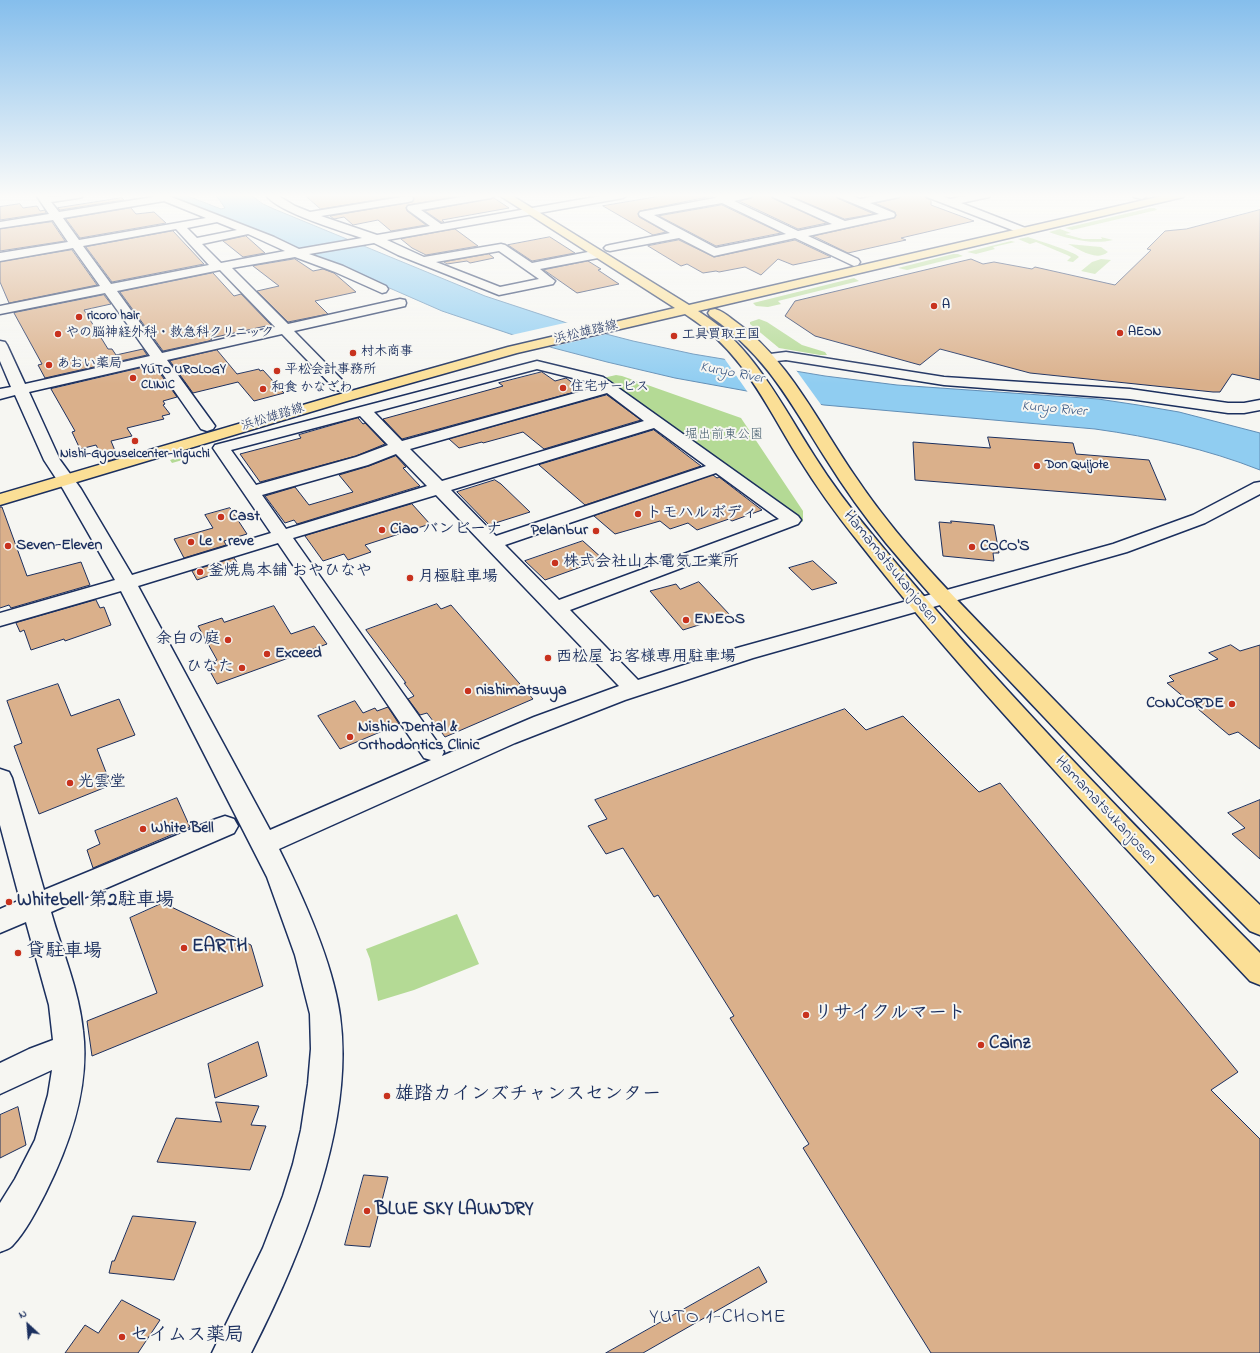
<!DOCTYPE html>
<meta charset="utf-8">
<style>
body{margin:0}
#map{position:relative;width:1260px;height:1353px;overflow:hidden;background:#f6f6f2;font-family:"Indie Flower",sans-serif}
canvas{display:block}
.north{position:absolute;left:8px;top:1305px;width:40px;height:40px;-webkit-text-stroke:3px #f6f6f2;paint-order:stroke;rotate:334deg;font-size:11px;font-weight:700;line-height:16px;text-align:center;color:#1b2f5e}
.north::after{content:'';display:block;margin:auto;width:14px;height:18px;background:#1b2f5e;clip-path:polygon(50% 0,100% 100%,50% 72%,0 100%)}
</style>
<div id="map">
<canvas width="1260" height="1353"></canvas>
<div class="north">N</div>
</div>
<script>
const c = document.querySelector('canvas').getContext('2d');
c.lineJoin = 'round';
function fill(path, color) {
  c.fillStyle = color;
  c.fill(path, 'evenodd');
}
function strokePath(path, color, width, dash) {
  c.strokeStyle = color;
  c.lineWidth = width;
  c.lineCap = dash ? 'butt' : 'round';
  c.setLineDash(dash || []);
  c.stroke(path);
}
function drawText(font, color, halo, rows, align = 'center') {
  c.font = font + ' "Indie Flower","Klee One",sans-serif';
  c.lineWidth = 4;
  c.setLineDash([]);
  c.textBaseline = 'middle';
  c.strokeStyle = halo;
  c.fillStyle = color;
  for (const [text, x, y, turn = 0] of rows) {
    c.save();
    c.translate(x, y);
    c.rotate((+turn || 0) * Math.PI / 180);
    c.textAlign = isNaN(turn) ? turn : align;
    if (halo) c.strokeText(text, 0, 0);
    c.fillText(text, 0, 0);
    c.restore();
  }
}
fill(new Path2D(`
 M1150,208H1155L1157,210L1072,230L1065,228Z
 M1060,229L1071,233L1065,234L1083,239H1102L1101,237L1113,240C1093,245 1068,239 1049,232Z
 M1028,237C1036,240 1076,252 1079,257L1073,262L1067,261L1071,257L1067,255L1036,242L1030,244L1018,239Z
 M1011,241L1015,242L993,247L995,249L976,254L967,252Z
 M1068,244L1101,247L1108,252C1096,262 1079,249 1068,244Z
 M953,254H958L963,256L907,270L898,268Z
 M1101,259L1111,260L1095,274L1081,271L1092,262Z
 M854,278L859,281L778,301L781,304L768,307L756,306L753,303Z
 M759,319L767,322L802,345L825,352L827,355H820L779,348L750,324V322Z
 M616,375L622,376L741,418L803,511V522L603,378Z
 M204,449L207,453L172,463L170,460Z
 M457,914L479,964L414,990L378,1001L370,959L366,949Z`), '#b4da95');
const water = new Path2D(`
 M166,195H185L221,209L225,208L216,195H251L263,204L274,209L485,296L579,327L633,341L693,354L825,376L897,385L1098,399L1138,405L1179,412L1260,433V470C1207,449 1152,437 1095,429L824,405L675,378L607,362L546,346L442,311L273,237Z`);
fill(water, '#90cdf1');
strokePath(water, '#618eb6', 1);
fill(new Path2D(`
 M569,322L611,333L547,348L507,336Z
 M724,358L796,370L822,406L749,394Z`), '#f6f6f2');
const building = new Path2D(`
 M305,195H406L321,209Z
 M410,195H465L408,205L406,207L407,211L426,225L391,231L378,220L353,225L344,217L334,219L330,216L412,202L414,198Z
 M667,195H717L640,211L638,213L639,217L666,232L653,235L603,206Z
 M753,195H771L772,198L827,223L798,229L739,201L751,198Z
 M788,195H836L837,198L874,214L845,219Z
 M901,195H925L926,198L931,200V205L974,221L901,238L906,240L848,253L813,236L894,218L896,216L895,212L875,203L899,198Z
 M122,198L124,200L60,210L58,208Z
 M494,198L509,208L442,220L444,222H441L425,211Z
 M20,204L23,208L37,206L40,211L45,210L46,213L0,220V207Z
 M722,205L781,233L716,246L659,216Z
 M131,208L136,214L154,212L166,223L80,238L66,219Z
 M1260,210V380L1232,374L1220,392H1213L1030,373L940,349L920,365L815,336L785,316L795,301L971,259L983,264L994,262L1032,269L1035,267L1115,285L1151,250L1147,249L1165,231L1186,229Z
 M52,222L65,241L0,251V229Z
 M455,229L478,246L426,255L412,248L401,239Z
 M173,231L204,264L112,282L86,247Z
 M246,236L265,253L243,257L223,241Z
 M550,237L575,253L532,261L508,245Z
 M679,240L714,257L795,240L831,257L793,265L778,259L761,275L745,267L719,272L716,271L703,273L687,264L681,266L648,246Z
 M72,250L97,285L9,303L0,282V262Z
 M489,254L494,258L470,263L467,261L447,264L444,262Z
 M295,259L313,271L323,269L334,273L356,292L315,301L328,314L288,322L257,291L279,286L253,266Z
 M588,261L601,269L598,270L619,284L577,293L544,270Z
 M213,273L234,296L241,294L272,326L267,327L266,326L211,338L212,339L209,341L163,351L120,292Z
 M104,295L111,304L84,310L108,349H112L116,355L143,349L147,355L45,378L38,365L42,364L14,313Z
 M217,350L237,374L259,369L260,371L263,370L284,393L254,401L238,382L193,393L170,361Z
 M154,365L177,397L163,401L165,404L163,405L170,414L162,416L164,419L127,428L132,436L111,441L118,458L105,462L96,445L80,449L72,432L75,431L51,389Z
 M542,372L555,381L566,378L582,390L402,439L383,419L503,386L499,383Z
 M607,395L641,420L544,449L523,432L483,443L482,442L459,448L449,439Z
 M358,418L363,424L365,423L385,444L356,456L260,482L240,454L301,438L299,435Z
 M654,430L701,466L585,505L539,465Z
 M988,437L1073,443L1076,454L1149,460L1166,500L915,480L913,442L990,448Z
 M396,456L406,467L403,468L420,486L297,524L294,520L285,523L265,496L295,487L309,505L353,492L339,475L369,466Z
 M713,475L717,478L719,477L762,510L732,521L729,519L697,530L688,523L670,529L660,521L615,534L594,516Z
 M495,480L501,484L530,512L489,525L457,492Z
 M412,504L430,524L365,545L371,552L348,560L344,554L323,561L305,536Z
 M0,507H2L27,576L81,562L90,585L11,608L9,605L0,608Z
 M230,508L247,534L224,541L226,545L184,558L174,539L213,528L205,515Z
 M951,521L994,525L999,553H993L994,561L943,556L939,522L951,523Z
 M583,541L603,559L545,580L525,561Z
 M234,558L239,565L197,580L192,571Z
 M813,561L837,583L812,590L789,568Z
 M699,582L730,615L683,630L650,591L676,584L680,589Z
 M96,600L100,608L104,607L111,625L65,641L64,639L31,650L24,630L20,632L16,623Z
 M437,604L441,609L451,605L533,699L445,737L427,713L420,715L408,699L414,696L404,683H406L366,630Z
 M274,606L291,634L314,626L327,644L217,684L206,664L217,660L198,626L222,618L224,622Z
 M1231,645L1240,651L1260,645V749L1238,732L1229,735L1167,683L1174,681L1169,676L1218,659L1209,653Z
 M58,684L71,716L119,699L135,735L97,749L111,785L39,814L14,746L22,743L7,701Z
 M355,701L363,713L375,708L377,711L388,707L399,724L340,749L318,716Z
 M845,709L866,730L903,716L979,792L1000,783L1238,1072L1211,1090L1260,1139V1353H931L803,1148L809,1144L730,1018L734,1016L658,895L654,897L623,848L606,854L588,826L607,819L595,800Z
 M177,798L190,827L93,868L87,850L100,844L95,831Z
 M1260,800V859L1232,834L1245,828L1228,813Z
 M163,903L251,945L263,986L92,1056L87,1021L157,993L130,918Z
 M258,1042L267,1076L215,1098L208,1064Z
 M216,1102L259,1106L251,1125L266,1126L250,1170L157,1162L176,1118L221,1122Z
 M18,1107L26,1145L0,1158V1115Z
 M364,1175L388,1177L370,1247L345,1245Z
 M133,1216L196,1222L174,1280L109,1273L112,1261H114Z
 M759,1267L767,1282L643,1353H606Z
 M122,1300L160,1320L138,1353H65L85,1325L98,1333Z`);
fill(building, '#dab08b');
strokePath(building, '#1b2f5e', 1);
const minor = new Path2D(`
 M36,195H46L47,197L83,195L82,197L78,198L51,202L59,212L153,197L152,195H166L274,237L299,249L362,238C341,231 277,212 266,195H277L295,206L310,212L408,196L412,197L413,199L412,201L408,202L321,216L377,235L430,226L408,210L407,208L408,206L473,195H496L491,198L421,210L441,224L606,195H628L623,198L387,240L424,257L501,244L505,245L532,263L598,250L602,252L604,254L602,256L598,258L540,269L555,281L553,284L499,295L398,255L374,243L309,254L343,266L386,286L388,289L386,292L382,293L335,272L295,257L232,268L288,324L400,299L405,300L406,303L405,306L294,331L346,384L348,387L346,390L341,391L336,390L282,334L167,360L215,426L213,429L207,431L201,429L155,363L29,392L60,460L81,489L132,575L271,533L213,448L215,445L537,361L603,377L798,516L801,520L798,524L570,610L638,680L737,648L1113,544L1193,515L1254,483L1260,482V494L1205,523L1127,552L753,658L625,700L515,743L279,849C303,897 333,962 340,1016C355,1125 300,1257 251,1353H212L263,1248L283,1196L293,1164L301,1130L308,1084L311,1049L310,1014L295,955L267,877L121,591L0,626V613L115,580L63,489L44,460L15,395L0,399V389L11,387L0,361V341L5,342L7,345L25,384L150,356L105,293L0,314V306L100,286L73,248L0,261V253L68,242L53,220L0,228V222L49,214ZM164,201L206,218L79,240L63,218ZM217,222L237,230L197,238L187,228ZM176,229L209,265L111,284L83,246ZM248,234L285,251L221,263L202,244ZM499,251L539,279L500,287L436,262ZM220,270L275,327L162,353L117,291ZM537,369L593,383L597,387L402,441L374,412ZM607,393L644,421L442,481L410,449ZM360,416L388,445L356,457L256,485L231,450ZM654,428L706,466L496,536L451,490ZM396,454L427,486L286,529L262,495L368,465ZM716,473L779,519L559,600L505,545ZM436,495L617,684L619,686L534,717L442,756L444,752L440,746L293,538ZM278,543L424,758L431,760L270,830L138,586Z
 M720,195H752L751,197L734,201L798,231L832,224L773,197L772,195H785L845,221L879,214L838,197L837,195H851L860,199L880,195H900L899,197L870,203L894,213L895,215L894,217L808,236L858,259L860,262L858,265L854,266L795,238L714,256L679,238L610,251L606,250L604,248L606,246L610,245L670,233L640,216L639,214L640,212L715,198ZM722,203L786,234L716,248L654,215Z
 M926,195H940L950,199L970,195H990L989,197L961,203L1028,229L1030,231L1024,234L1020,233L927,197Z
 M1133,195H1146L1147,196L1142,199L1134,197Z
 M786,352L944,377L1130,389L1228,403H1244L1260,400V410L1244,413H1228L1130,399L944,385L786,360L767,362L762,361L760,358L762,355Z
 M0,769L9,772L12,778L44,890L216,819L225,816L234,819L238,826L234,833L51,912C62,951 79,990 83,1031C90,1087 70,1144 45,1194C36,1211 26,1231 13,1245C10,1249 4,1250 0,1252V1203L15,1179L35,1140L48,1095L52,1070L0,1094V1063L29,1049L53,1040L49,1005L26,922L0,933V909L20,900L0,825Z`);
const major = new Path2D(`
 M499,195H511L689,305L1166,195H1184L1183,197L1179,198L698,311C753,345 781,404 815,457C832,484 851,509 871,533C992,681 1126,817 1260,953V985L1250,981C1166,892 1083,803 1002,712C952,656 903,599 857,540C836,514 816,486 798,457C764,402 742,350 685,314L517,353L347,401L0,505V494L337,395L508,347L675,308Z
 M715,309C722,311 727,315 732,319C789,358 819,425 857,479C905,550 967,610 1027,672C1103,751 1181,829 1260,905V935L1250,931C1180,861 1112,789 1044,717C990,660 936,603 886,543C864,516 844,488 826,459C790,402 767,356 710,316L708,313L710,310Z`);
strokePath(minor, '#1b2f5e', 3);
strokePath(major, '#1b2f5e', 3);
fill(minor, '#f6f6f2');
fill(major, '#fbdf96');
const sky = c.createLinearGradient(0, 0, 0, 384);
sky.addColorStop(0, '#85beec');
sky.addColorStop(0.51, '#fbfbf9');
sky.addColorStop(1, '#fbfbf900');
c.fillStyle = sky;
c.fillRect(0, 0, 1260, 384);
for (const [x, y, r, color] of [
 [934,306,4,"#c8321e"],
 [79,317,4,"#c8321e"],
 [1120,333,4,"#c8321e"],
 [58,334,4,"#c8321e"],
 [674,336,4,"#c8321e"],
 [353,353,4,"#c8321e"],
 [49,365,4,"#c8321e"],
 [277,371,4,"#c8321e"],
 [133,378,4,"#c8321e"],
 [563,388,4,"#c8321e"],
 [263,389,4,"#c8321e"],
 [135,441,4,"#c8321e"],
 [1037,466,4,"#c8321e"],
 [638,514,4,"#c8321e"],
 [221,517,4,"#c8321e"],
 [382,530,4,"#c8321e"],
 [596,531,4,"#c8321e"],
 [191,542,4,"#c8321e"],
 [8,546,4,"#c8321e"],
 [972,547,4,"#c8321e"],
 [555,563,4,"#c8321e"],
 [200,572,4,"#c8321e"],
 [410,578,4,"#c8321e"],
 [686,620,4,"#c8321e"],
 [228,640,4,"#c8321e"],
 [267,654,4,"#c8321e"],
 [548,658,4,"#c8321e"],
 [242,668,4,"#c8321e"],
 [468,691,4,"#c8321e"],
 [1232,704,4,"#c8321e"],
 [350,737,4,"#c8321e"],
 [70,783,4,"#c8321e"],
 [143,829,4,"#c8321e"],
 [9,902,4,"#c8321e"],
 [184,948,4,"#c8321e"],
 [18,953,4,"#c8321e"],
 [806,1015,4,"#c8321e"],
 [981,1045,4,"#c8321e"],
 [387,1096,4,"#c8321e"],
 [367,1211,4,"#c8321e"],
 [122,1337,4,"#c8321e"]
]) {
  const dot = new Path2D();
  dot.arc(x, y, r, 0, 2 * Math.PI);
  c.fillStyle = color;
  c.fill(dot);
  strokePath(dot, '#f6f6f2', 1.5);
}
drawText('bold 13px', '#1b2f5e', '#f6f6f2', [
 ["A",942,306],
 ["ricoro hair",87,317],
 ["AEON",1128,333],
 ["やの脳神経外科・救急科クリニック",66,334],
 ["工具買取王国",682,336],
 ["村木商事",361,353],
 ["あおい薬局",57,365],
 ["YUTO UROLOGY",141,371],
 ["CLINIC",141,386],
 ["平松会計事務所",285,371],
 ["住宅サービス",571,388],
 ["和食 かなざわ",271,389],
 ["Nishi-Gyouseicenter-Iriguchi",135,455,"center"],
 ["Don Quijote",1045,466]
], 'left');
drawText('13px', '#1b2f5e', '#f6f6f2', [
 ["浜松雄踏線",586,333,-13],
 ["浜松雄踏線",273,418,-17]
]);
drawText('13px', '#415a6c', '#f6f6f2', [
 ["堀出前東公園",724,436]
]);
drawText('italic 14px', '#385683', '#f6f6f2', [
 ["Kuryo River",732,374,11],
 ["Kuryo River",1054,410,5]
]);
drawText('bold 16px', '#1b2f5e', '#f6f6f2', [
 ["トモハルボディ",646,514],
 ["Cast",229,517],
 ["Ciao バンビーナ",390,530],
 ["Pelanbur",588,531,"right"],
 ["Le・reve",199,542],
 ["Seven-Eleven",16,546],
 ["COCO'S",980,547],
 ["株式会社山本電気工業所",563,563],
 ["釜焼鳥本舗 おやひなや",208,572],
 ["月極駐車場",418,578],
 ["ENEOS",694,620],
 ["余白の庭",220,640,"right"],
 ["Exceed",275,654],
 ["西松屋 お客様専用駐車場",556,658],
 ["ひなた",234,668,"right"],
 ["nishimatsuya",476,691],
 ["CONCORDE",1224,704,"right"],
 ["Nishio Dental &",358,728],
 ["Orthodontics Clinic",358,746],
 ["光雲堂",78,783],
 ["White Bell",151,829]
], 'left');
drawText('16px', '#1b2f5e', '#f6f6f2', [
 ["Hamamatsukanjosen",890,568,51],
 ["Hamamatsukanjosen",1105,811,47]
]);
drawText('bold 19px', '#1b2f5e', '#f6f6f2', [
 ["Whitebell 第2駐車場",17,902],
 ["EARTH",192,948],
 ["貸駐車場",26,953],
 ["リサイクルマート",814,1015],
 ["Cainz",989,1045],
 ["雄踏カインズチャンスセンター",395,1096],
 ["BLUE SKY LAUNDRY",375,1211],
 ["セイムス薬局",130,1337]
], 'left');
c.letterSpacing = '1px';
drawText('20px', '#1b2f5e', '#f6f6f2', [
 ["YUTO 1-CHOME",718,1319]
]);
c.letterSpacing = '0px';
</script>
